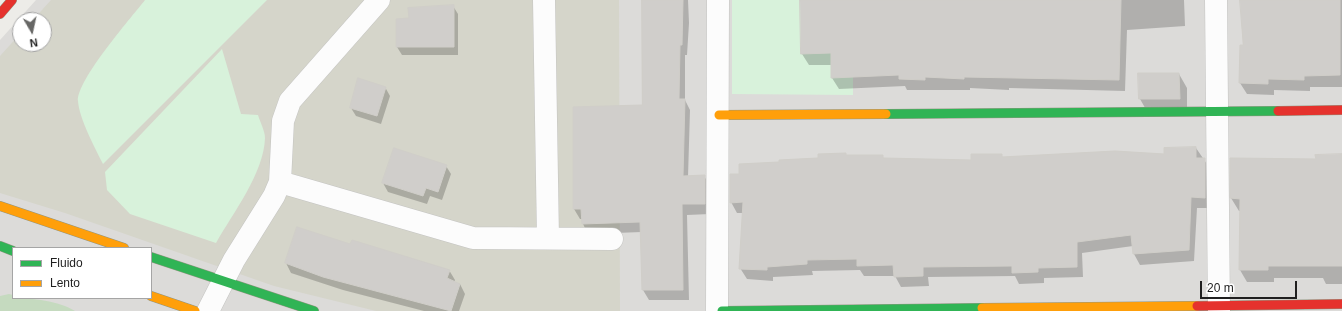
<!DOCTYPE html>
<style>
body{margin:0}
#map{position:relative;width:1342px;height:311px;overflow:hidden;background:#edece8;font-family:Arial,sans-serif}
canvas{display:block}
.legend{position:absolute;left:12px;top:247px;width:140px;height:52px;box-sizing:border-box;background:#fff;border:1px solid #a5a5a5;margin:0;padding:5px 7px;list-style:none;font-size:12px;color:#1f1f1f}
.legend li{display:flex;align-items:center;gap:8px;height:20px}
.legend b{width:20px;border:1px solid #a5a5a5}
.north{position:absolute;left:12px;top:12px;width:40px;height:40px;box-sizing:border-box;background:#fff;border:1px solid #a5a5a5;border-radius:50%;rotate:171deg;font-size:11px;font-weight:700;line-height:16px;text-align:center;color:#1f1f1f}
.north::after{content:'';display:block;margin:auto;width:14px;height:18px;background:#676765;clip-path:polygon(50% 0,100% 100%,50% 72%,0 100%)}
.scale{position:absolute;left:1200px;top:281px;width:97px;height:18px;box-sizing:border-box;border:2px solid #1f1f1f;border-top:0;padding-left:5px;font-size:12px;line-height:14px;white-space:nowrap;color:#1f1f1f;-webkit-text-stroke:3px #fff;paint-order:stroke}
</style>
<div id="map">
<canvas width="1342" height="311"></canvas>
<ul class="legend">
<li><b style="height:5px;background:#30b455"></b>Fluido</li>
<li><b style="height:5px;background:#ff9f0a"></b>Lento</li>
</ul>
<div class="north">N</div>
<div class="scale">20 m</div>
</div>
<script>
const c = document.querySelector('canvas').getContext('2d');
c.lineJoin = 'round';
function fill(path, color) {
  c.fillStyle = color;
  c.fill(path, 'evenodd');
}
function strokePath(path, color, width, dash) {
  c.strokeStyle = color;
  c.lineWidth = width;
  c.lineCap = dash ? 'butt' : 'round';
  c.setLineDash(dash || []);
  c.stroke(path);
}
fill(new Path2D(`
 M36,0H1342V311H0V40ZM20,20H44V44H20ZM13,248H151V298H13Z`), '#dcdbd9');
fill(new Path2D(`
 M51,0H619L620,311H376L274,286L65,213L0,193V56L20,34V44H44V20H33Z`), '#d5d5ca');
fill(new Path2D(`
 M9,294L13,295V298C32,298 59,301 75,311H0V296Z`), '#c5dabf');
fill(new Path2D(`
 M145,0H267L103,164C95,148 79,118 78,101C77,80 130,19 145,0Z
 M732,0H853V95L732,94Z
 M222,49L241,114L258,115C260,122 265,131 265,138C264,173 233,213 216,243L130,214L107,190L105,172Z`), '#d8f2db');
fill(new Path2D(`
 M644,0H688L689,23L687,55H685V100L690,110L688,177L704,176L710,186V214L687,215L689,300H649L643,290L642,232L588,234L583,224L582,219H580L574,209L643,106Z
 M801,0H1184L1185,26L1127,30L1125,91L1009,88V90L970,88V90H907L905,86L839,89L832,78V65H809L802,54Z
 M1241,0H1342V87H1310V91L1274,90V95L1247,94L1240,83L1241,46H1244Z
 M453,6L458,14V55H402L397,47Z
 M1179,74L1187,88V112L1148,113L1140,99Z
 M385,87L390,96L381,124L356,116L351,108Z
 M1196,148L1211,170V208H1197L1194,261L1140,265L1134,254L1133,246L1082,253L1083,277L1044,278V283L1019,284L1015,276L928,277L929,286L901,287L895,276H864L860,270L812,271L813,275L773,277V281L747,279L740,268L743,213H737L731,202L740,175L819,159L846,156H882L884,159L972,161L1001,155L1003,158L1165,155Z
 M1342,155V284H1326L1323,278H1274V282H1247L1240,270L1241,211H1239L1231,198V159L1317,160Z
 M446,166L451,174L442,200L430,196L427,204L388,192L383,183Z
 M352,241L449,270L455,280L454,282L460,284L465,294L459,311H424L343,290L291,273L286,263L351,245Z`), '#0003');
const building = new Path2D(`
 M642,0H683L682,45H680L679,99H685L683,176L705,175V204H682L683,290H642L640,222L582,224L581,209H573V107L642,105Z
 M800,0H1121L1119,80L964,77V79L925,77V80L899,79V75L831,78V53L801,54Z
 M1240,0H1340V75L1304,76V80L1268,79V84L1239,83L1240,45H1243Z
 M454,5V47H396V19L409,18L408,8Z
 M1138,73H1179L1180,99H1139Z
 M358,78L386,87L377,116L350,108Z
 M1196,147V158H1205V198L1191,197L1189,250L1133,254L1131,235L1077,242V267L1038,268V272L1012,273V266L923,267V276L894,277L893,265L857,266V259L807,260V264L767,267V270L739,269L743,202L730,203V174H739V164L779,162V160L818,158V154L846,153V155H883V158L971,160V154H1002V157L1115,151L1164,154V148Z
 M394,148L447,165L438,192L426,188L423,196L382,183Z
 M1342,154V266H1268V270H1239L1240,199L1230,198V158L1316,159L1315,155Z
 M297,227L350,244L352,240L450,270L447,278L460,284L451,311L323,277L285,263Z`);
fill(building, '#d0cecb');
strokePath(building, '#d0cec9', 1);
const street = new Path2D(`
 M544,0L548,238
 M1216,0L1219,311
 M280,182L473,238L612,239
 M208,311L234,260L274,196L280,182L283,121L290,101L379,0
 M717,311L718,0`);
const fast = new Path2D(`
 M886,114L1278,111
 M0,246L13,251
 M151,257L314,311
 M722,311L982,308`);
const slow = new Path2D(`
 M719,115L886,114
 M0,206L124,248
 M151,296L195,311
 M982,308L1197,306`);
const jam = new Path2D(`
 M0,14L12,0
 M1278,111L1342,110
 M1197,306L1342,304`);
strokePath(street, '#c4c4c2', 23);
strokePath(fast, '#929681', 10);
strokePath(slow, '#929681', 10);
strokePath(jam, '#929681', 10);
strokePath(street, '#fcfcfc', 22);
strokePath(fast, '#30b455', 9);
strokePath(slow, '#ff9f0a', 9);
strokePath(jam, '#e5322d', 9);
</script>
